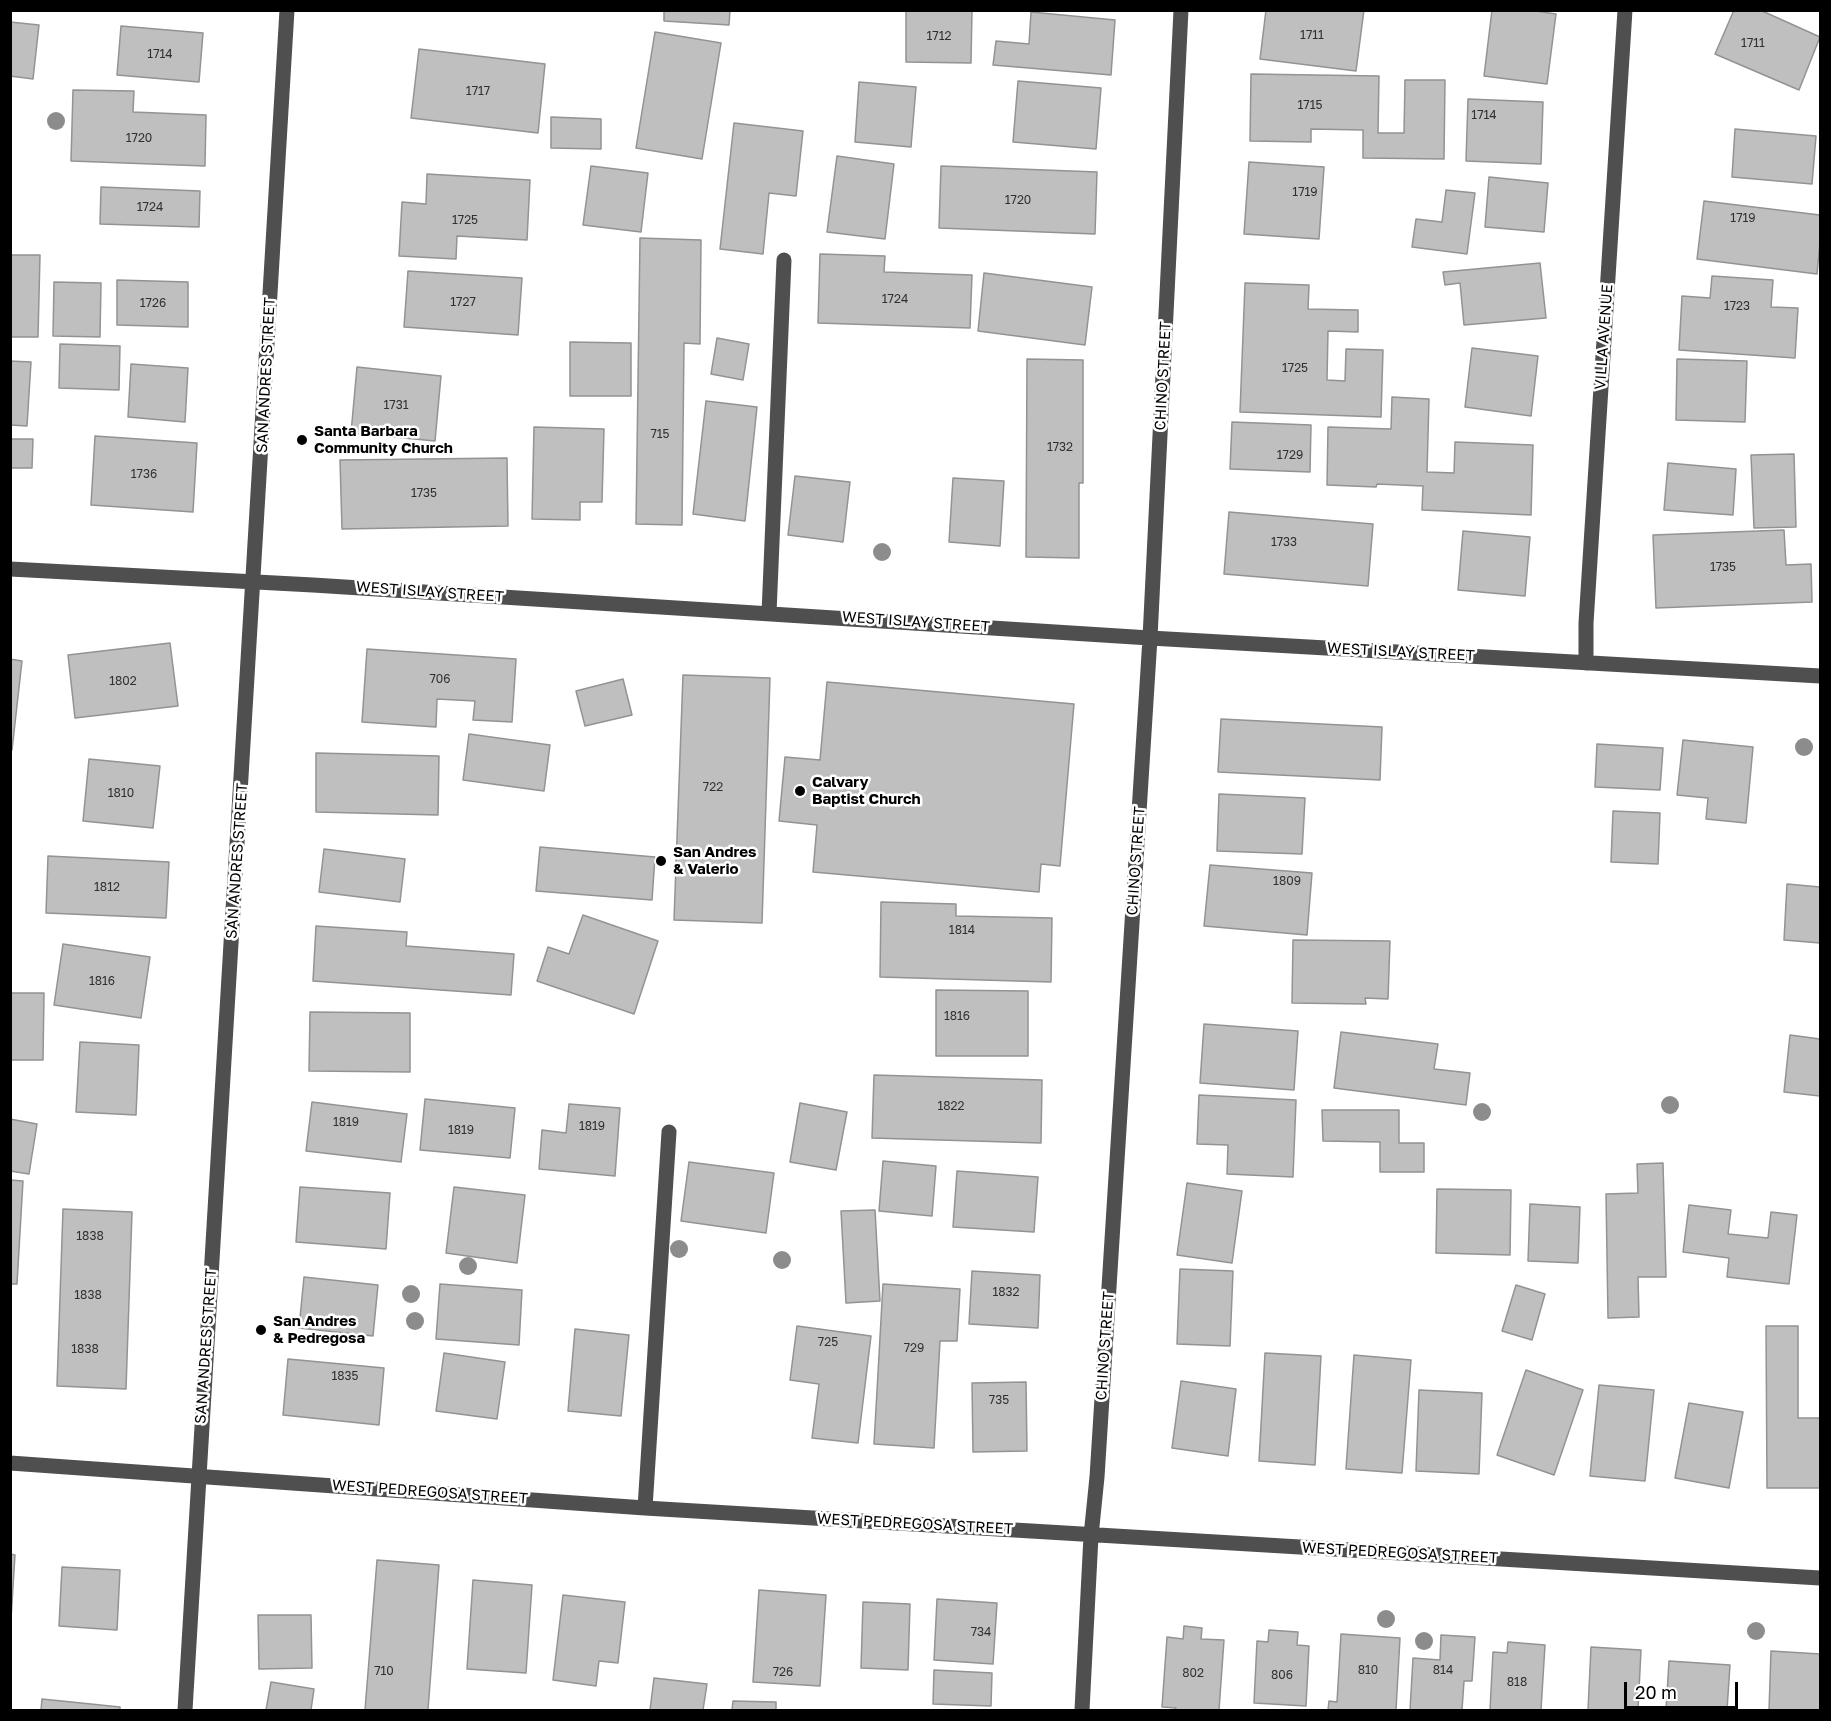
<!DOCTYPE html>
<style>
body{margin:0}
#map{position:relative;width:1831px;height:1721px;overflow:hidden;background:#fff;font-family:"Golos Text",sans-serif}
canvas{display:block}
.frame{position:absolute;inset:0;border:12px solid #000;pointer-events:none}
.scale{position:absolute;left:1624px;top:1682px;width:114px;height:27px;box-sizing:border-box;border:3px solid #000;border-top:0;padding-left:8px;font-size:18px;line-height:21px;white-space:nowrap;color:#000;-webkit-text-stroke:4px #fff;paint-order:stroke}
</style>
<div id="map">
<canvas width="1831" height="1721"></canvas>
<div class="frame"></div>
<div class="scale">20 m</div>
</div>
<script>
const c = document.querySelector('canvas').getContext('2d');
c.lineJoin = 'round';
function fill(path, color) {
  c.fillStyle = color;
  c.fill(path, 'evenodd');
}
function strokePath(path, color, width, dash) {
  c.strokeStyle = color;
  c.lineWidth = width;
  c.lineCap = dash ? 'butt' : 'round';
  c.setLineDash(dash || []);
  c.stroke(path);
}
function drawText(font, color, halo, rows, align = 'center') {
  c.font = font + ' "Golos Text",sans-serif';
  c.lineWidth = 5;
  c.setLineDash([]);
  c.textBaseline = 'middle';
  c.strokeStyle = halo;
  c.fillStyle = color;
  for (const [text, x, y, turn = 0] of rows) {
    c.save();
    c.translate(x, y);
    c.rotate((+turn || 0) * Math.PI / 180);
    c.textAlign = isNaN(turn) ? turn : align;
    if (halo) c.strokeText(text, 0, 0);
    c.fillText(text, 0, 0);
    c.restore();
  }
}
const building = new Path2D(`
 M664,10H730L729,25L664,21Z
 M906,10H972L971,63L906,62Z
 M1266,10H1364L1356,71L1260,59Z
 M1492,10H1529L1556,14L1547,84L1484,76Z
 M1734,10H1760L1820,37L1799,90L1715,54Z
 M1031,12L1115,20L1111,75L993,65L996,41L1029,44Z
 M10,22L39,25L33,79L10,76Z
 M121,26L203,33L199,82L117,75Z
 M655,32L721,43L702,159L636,148Z
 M419,49L545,64L538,133L411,118Z
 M1251,74L1379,76L1378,133H1404L1405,80H1445L1444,159L1363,158V130L1311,129V142L1250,141Z
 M1018,81L1101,88L1096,149L1013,142Z
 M859,82L916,87L911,147L855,142Z
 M73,90L134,91L133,112L206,115L205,166L71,161Z
 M1468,99L1543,102L1541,164L1466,161Z
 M551,117L601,119V149L551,148Z
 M734,123L803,131L796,196L769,193L763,254L720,249Z
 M1735,129L1816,136L1812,184L1732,177Z
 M837,156L894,164L885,239L827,232Z
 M1249,162L1324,167L1319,239L1244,234Z
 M591,166L648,173L641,232L583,225Z
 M941,166L1097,172L1095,234L939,228Z
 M427,174L530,180L527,240L457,236L456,259L399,256L402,202L426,204Z
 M1489,177L1548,183L1544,232L1485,227Z
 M101,187L200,191L199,227L100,224Z
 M1446,190L1475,193L1467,254L1412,247L1416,219L1442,222Z
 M1704,201L1820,215V242L1817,274L1697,259Z
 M640,238L701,240L700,344L684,343L682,525L636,524Z
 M820,254L885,256L884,272L972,275L970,328L818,323Z
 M10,255H40L38,337H10Z
 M1540,263L1546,318L1464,325L1460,283L1445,285L1443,272Z
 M408,271L522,278L518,335L404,327Z
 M984,273L1092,287L1085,345L978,331Z
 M1712,276L1773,280L1771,307L1798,308L1795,358L1679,350L1682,296L1710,298Z
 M117,280L188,282V327L117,325Z
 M54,282L101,283L100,337L53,336Z
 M1245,283L1309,285L1308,309L1358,310V332L1328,331L1327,380L1345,381L1346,349L1383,350L1381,417L1240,412Z
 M717,338L749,344L743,380L711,374Z
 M570,342L631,343V396H570Z
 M60,344L120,346L119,390L59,388Z
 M1472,348L1538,356L1531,416L1465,407Z
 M1027,359L1083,360V483H1079V558L1026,557Z
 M1677,359L1747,361L1745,422L1676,420Z
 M10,361L31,362L27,426L10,425Z
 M131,364L188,368L185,422L128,417Z
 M357,367L441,376L435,441L351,433Z
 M1392,397L1429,399L1427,472L1454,473L1455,442L1533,445L1531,515L1422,510L1423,486L1377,484L1376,487L1327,485L1328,427L1391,429Z
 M706,401L757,407L745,521L693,514Z
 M1232,422L1311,425L1310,472L1230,469Z
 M534,427L604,429L602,502H580V520L532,519Z
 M95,436L197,443L193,512L91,505Z
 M10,439H33L32,468H10Z
 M1794,454L1796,527L1754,528L1751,455Z
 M507,458L508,526L342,529L340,460Z
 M1668,463L1736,469L1733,515L1664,510Z
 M795,476L850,482L843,542L788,535Z
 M953,478L1004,481L1000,546L949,542Z
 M1229,512L1373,524L1368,586L1224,574Z
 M1784,530L1786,565L1811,564L1812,602L1656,608L1653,535Z
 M1463,531L1530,537L1525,596L1458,590Z
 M170,643L178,706L75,718L68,655Z
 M367,649L516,659L512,722L473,720L475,701L437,699L436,727L362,722Z
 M10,659L22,661L12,750H10Z
 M683,675L770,678L762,923L674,920Z
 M623,679L632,715L585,726L576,691Z
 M827,682L1074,704L1060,866L1041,864L1039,892L813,872L817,825L779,821L785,757L820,760Z
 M1221,719L1382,727L1380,780L1218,772Z
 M469,734L550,745L544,791L463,780Z
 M1683,740L1753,747L1746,823L1706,819L1708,798L1677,795Z
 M1597,744L1663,748L1660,790L1595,787Z
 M316,753L439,756L438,815L316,812Z
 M89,759L160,766L153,828L83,821Z
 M1219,794L1305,798L1302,854L1217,851Z
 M1613,811L1660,813L1658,864L1611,862Z
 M540,847L655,857L652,900L536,891Z
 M324,849L405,859L400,902L319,892Z
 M48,856L169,862L166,918L46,913Z
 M1210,865L1312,873L1307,935L1204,926Z
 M1787,884L1820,887V943L1784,940Z
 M881,902L956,904V916L1052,918L1051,982L880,977Z
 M583,915L658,941L634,1014L537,981L548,947L569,954Z
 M316,926L407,932L406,946L514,954L511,995L313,981Z
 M1293,940L1390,941L1388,999L1365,998L1366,1004L1292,1003Z
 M63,944L150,957L141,1018L54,1005Z
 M936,990L1028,991V1056H936Z
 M10,993H44L43,1060H10Z
 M310,1012L410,1013V1072L309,1071Z
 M1204,1024L1298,1031L1294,1090L1200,1083Z
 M1341,1032L1438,1044L1434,1069L1470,1073L1466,1105L1334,1088Z
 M1790,1035L1820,1039V1096L1784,1092Z
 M80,1042L139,1045L136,1115L76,1112Z
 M874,1075L1042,1080L1041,1143L872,1138Z
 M1199,1095L1296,1100L1293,1177L1227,1174L1228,1145L1197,1144Z
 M425,1099L515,1108L510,1158L420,1150Z
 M312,1102L407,1114L401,1162L306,1151Z
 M800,1103L847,1112L836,1170L790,1162Z
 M569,1104L620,1108L615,1176L539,1169L542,1130L566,1133Z
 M1322,1110H1399V1143H1424V1172H1380V1142L1323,1141Z
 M10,1119L37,1124L29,1174L10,1171Z
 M883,1161L936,1166L932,1216L879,1211Z
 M689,1162L774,1173L766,1233L681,1221Z
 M1663,1163L1666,1277H1638L1639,1317L1608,1318L1606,1194L1638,1193L1637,1164Z
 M957,1171L1038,1177L1034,1232L953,1227Z
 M10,1180L23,1181L17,1284H10Z
 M1187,1183L1242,1191L1232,1263L1177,1255Z
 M300,1187L390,1193L386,1249L296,1242Z
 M454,1187L525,1195L517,1263L446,1253Z
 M1437,1189L1511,1190L1510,1255L1436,1253Z
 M1530,1204L1580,1207L1578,1263L1528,1261Z
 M1689,1205L1731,1210L1728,1234L1768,1238L1771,1212L1797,1215L1789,1284L1727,1277L1729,1258L1683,1252Z
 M63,1209L132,1212L126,1389L57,1386Z
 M875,1210L880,1301L846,1303L841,1211Z
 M1180,1269L1233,1271L1230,1346L1177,1344Z
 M972,1271L1040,1275L1038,1328L969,1324Z
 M304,1277L378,1285L373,1336L299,1328Z
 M440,1284L522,1290L519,1345L436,1339Z
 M883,1284L960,1289L957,1341H940L934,1448L874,1444Z
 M1516,1285L1545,1294L1532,1340L1502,1331Z
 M797,1326L871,1336L858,1443L812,1438L819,1384L790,1380Z
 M1766,1326H1798V1418H1820V1488H1767Z
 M575,1329L629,1335L621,1416L568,1411Z
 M444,1353L505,1362L497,1419L436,1411Z
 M1265,1353L1321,1356L1315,1465L1259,1461Z
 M1354,1355L1411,1360L1402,1473L1346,1469Z
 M288,1359L384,1368L379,1425L283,1415Z
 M1526,1370L1583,1390L1554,1475L1497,1455Z
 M1181,1381L1236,1389L1228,1456L1172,1448Z
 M1026,1382L1027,1451L973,1452L972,1383Z
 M1599,1385L1654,1390L1645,1481L1590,1476Z
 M1419,1390L1482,1393L1479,1474L1416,1471Z
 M1689,1403L1743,1412L1729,1488L1675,1478Z
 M10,1554L15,1555L10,1635Z
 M377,1560L439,1565L428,1710H365Z
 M62,1567L120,1570L117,1630L59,1626Z
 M473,1580L532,1585L526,1673L467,1669Z
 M759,1590L826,1595L820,1686L753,1682Z
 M563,1595L625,1602L618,1663L599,1661L596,1686L553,1680Z
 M937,1599L997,1603L993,1664L934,1660Z
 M863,1602L910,1604L908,1670L861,1668Z
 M258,1615H311L312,1668L259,1669Z
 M1184,1626L1202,1628L1201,1639L1224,1640L1219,1710H1175L1176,1708L1162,1707L1167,1637L1183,1639Z
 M1269,1630L1298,1632L1297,1645L1309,1646L1306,1706L1254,1703L1257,1641L1268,1642Z
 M1341,1634L1400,1638L1396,1710H1328L1329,1701L1337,1702Z
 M1441,1635L1475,1637L1472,1681H1464L1462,1710H1410L1413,1658L1440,1660Z
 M1508,1642L1545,1645L1541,1710H1490L1493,1652L1507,1653Z
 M1591,1647L1641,1650L1638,1710H1588Z
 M1771,1651L1820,1654V1710H1769Z
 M1669,1661L1730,1665L1727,1710H1666Z
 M934,1670L992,1673L991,1706L933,1704Z
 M654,1678L707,1684L703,1710H650Z
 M271,1682L314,1689L311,1710H266Z
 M42,1699L120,1707V1710H41Z
 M733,1701L776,1702V1710H732Z`);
fill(building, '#bfbfbf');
strokePath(building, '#939393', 1.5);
strokePath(new Path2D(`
 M10,569L313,585L1150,638L1820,676
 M769,613L784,260
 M1586,663V623L1625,10
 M10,1463L645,1508L1820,1578
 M645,1508L669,1132
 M185,1710L287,10
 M1082,1710L1091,1536L1097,1477L1150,638L1181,10`), '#4f4f4f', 15);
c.fillStyle = '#8c8c8c';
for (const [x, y] of [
 [56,121],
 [882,552],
 [1804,747],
 [1670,1105],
 [1482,1112],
 [679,1249],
 [782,1260],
 [468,1266],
 [411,1294],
 [415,1321],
 [1386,1619],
 [1756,1631],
 [1424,1641]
]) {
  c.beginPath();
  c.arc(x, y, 9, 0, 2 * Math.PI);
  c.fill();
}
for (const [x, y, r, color] of [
 [302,440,6,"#000"],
 [800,791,6,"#000"],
 [661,861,6,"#000"],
 [261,1330,6,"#000"]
]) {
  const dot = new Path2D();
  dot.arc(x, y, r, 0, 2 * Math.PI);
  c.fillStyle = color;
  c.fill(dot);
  strokePath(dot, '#fff', 2);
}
drawText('12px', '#303030', null, [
 ["1711",1312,35],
 ["1712",939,36],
 ["1711",1753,43],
 ["1714",160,54],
 ["1717",478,91],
 ["1715",1310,105],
 ["1714",1484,115],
 ["1720",139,138],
 ["1719",1305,192],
 ["1720",1018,200],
 ["1724",150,207],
 ["1719",1743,218],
 ["1725",465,220],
 ["1724",895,299],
 ["1727",463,302],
 ["1726",153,303],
 ["1723",1737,306],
 ["1725",1295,368],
 ["1731",396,405],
 ["715",660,434],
 ["1732",1060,447],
 ["1729",1290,455],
 ["1736",144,474],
 ["1735",424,493],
 ["1733",1284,542],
 ["1735",1723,567],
 ["706",440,679],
 ["1802",123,681],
 ["722",713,787],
 ["1810",121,793],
 ["1809",1287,881],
 ["1812",107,887],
 ["1814",962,930],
 ["1816",102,981],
 ["1816",957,1016],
 ["1822",951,1106],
 ["1819",346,1122],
 ["1819",592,1126],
 ["1819",461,1130],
 ["1838",90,1236],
 ["1832",1006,1292],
 ["1838",88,1295],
 ["725",828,1342],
 ["729",914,1348],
 ["1838",85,1349],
 ["1835",345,1376],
 ["735",999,1400],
 ["734",981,1632],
 ["810",1368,1670],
 ["814",1443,1670],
 ["710",384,1671],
 ["726",783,1672],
 ["802",1193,1673],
 ["806",1282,1675],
 ["818",1517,1682]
]);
drawText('15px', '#000', '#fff', [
 ["VILLA AVENUE",1604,337,-86],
 ["SAN ANDRES STREET",266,375,-87],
 ["CHINO STREET",1163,376,-87],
 ["WEST ISLAY STREET",430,592,4],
 ["WEST ISLAY STREET",916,622,4],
 ["WEST ISLAY STREET",1401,652,3],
 ["SAN ANDRES STREET",237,861,-86],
 ["CHINO STREET",1136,861,-86],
 ["SAN ANDRES STREET",206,1346,-86],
 ["CHINO STREET",1105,1346,-86],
 ["WEST PEDREGOSA STREET",430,1492,4],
 ["WEST PEDREGOSA STREET",915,1524,3],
 ["WEST PEDREGOSA STREET",1400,1553,3]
]);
drawText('bold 15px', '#000', '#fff', [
 ["Santa Barbara",314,431],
 ["Community Church",314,448],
 ["Calvary",812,782],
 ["Baptist Church",812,799],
 ["San Andres",673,852],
 ["& Valerio",673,869],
 ["San Andres",273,1321],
 ["& Pedregosa",273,1338]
], 'left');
</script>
